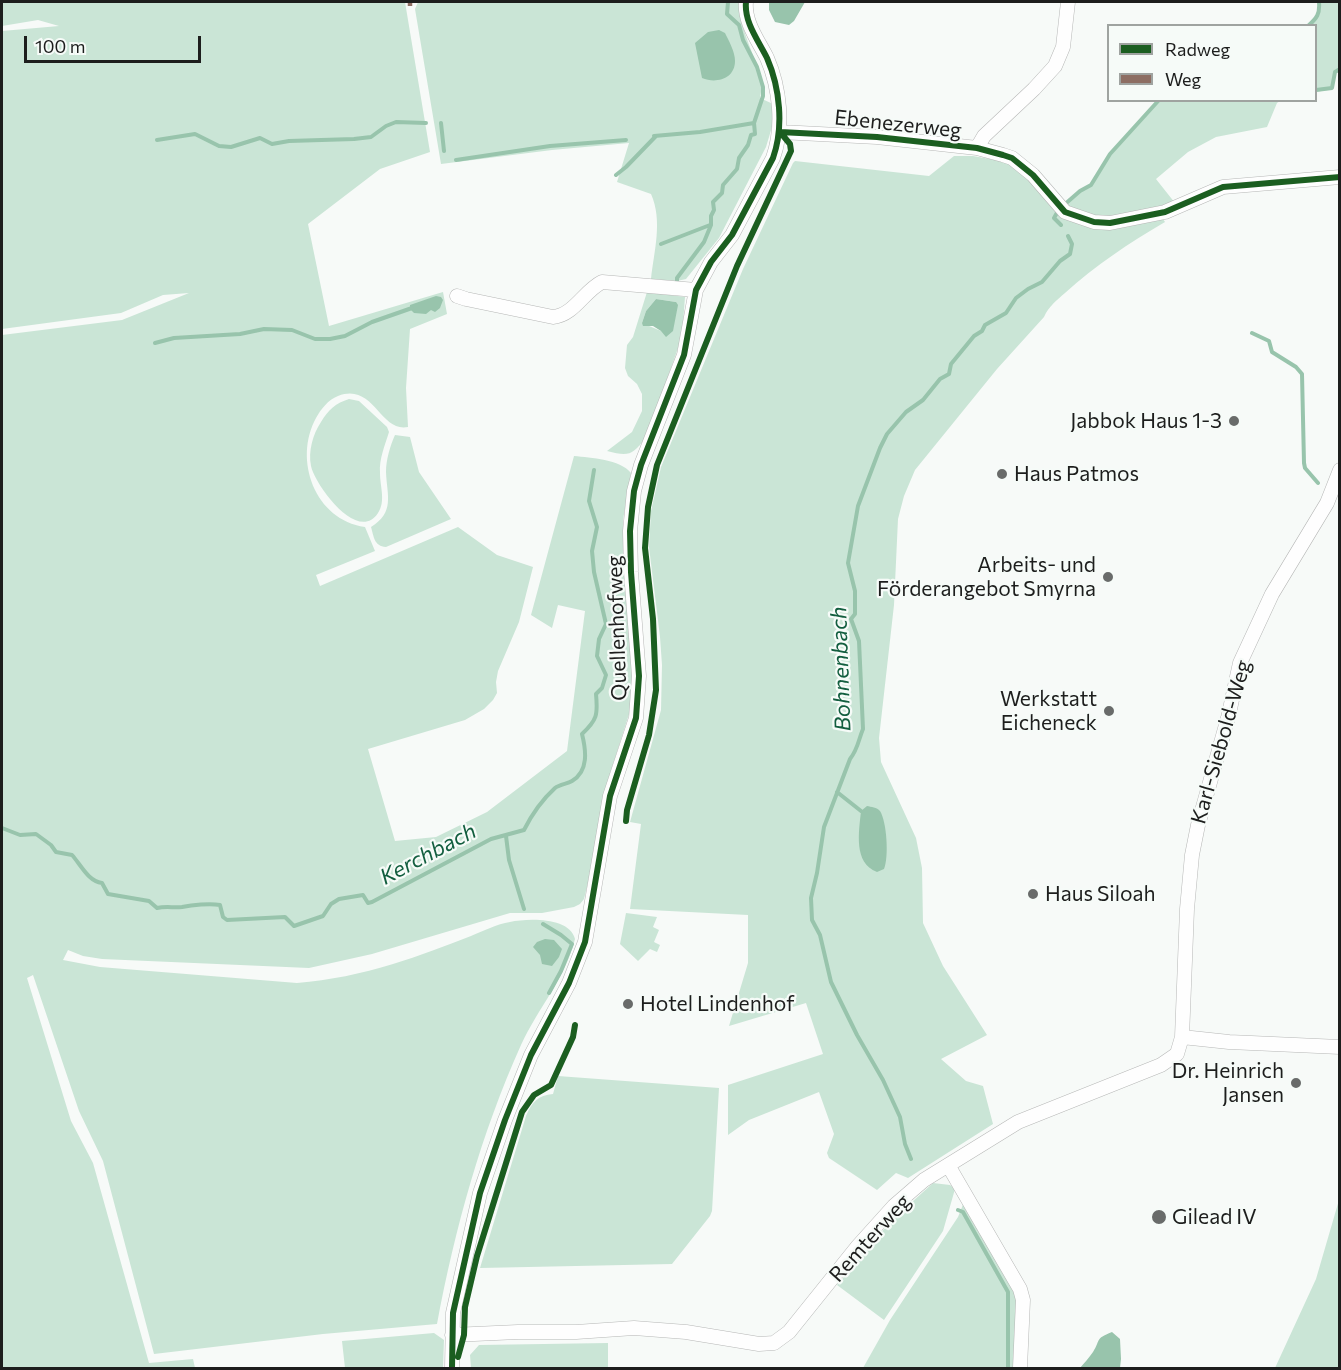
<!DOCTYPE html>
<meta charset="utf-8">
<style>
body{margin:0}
#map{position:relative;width:1341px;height:1370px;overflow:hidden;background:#f7faf8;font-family:Commissioner,sans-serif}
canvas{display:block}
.frame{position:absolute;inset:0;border:3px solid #1d1e1d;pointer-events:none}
.legend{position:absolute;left:1107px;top:24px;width:210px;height:78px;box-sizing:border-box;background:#f6fbf8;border:2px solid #9fa3a0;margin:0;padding:8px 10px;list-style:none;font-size:18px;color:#1d1e1d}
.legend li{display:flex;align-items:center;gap:12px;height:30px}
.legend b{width:30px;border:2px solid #9fa3a0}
.scale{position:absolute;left:24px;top:36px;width:177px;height:27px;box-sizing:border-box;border:3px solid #1d1e1d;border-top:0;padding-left:8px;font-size:18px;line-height:21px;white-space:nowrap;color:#1d1e1d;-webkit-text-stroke:4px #f6fbf8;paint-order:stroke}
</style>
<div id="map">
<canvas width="1341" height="1370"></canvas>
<div class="frame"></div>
<ul class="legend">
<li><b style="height:8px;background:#1b5e20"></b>Radweg</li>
<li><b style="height:8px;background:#8d6e63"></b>Weg</li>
</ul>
<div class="scale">100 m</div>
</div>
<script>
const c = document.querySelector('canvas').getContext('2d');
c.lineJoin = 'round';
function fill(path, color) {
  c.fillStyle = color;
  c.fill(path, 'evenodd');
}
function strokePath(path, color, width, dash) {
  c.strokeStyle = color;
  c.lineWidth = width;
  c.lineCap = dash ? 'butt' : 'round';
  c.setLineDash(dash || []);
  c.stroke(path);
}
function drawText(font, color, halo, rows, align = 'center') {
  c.font = font + ' Commissioner,sans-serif';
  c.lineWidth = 4.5;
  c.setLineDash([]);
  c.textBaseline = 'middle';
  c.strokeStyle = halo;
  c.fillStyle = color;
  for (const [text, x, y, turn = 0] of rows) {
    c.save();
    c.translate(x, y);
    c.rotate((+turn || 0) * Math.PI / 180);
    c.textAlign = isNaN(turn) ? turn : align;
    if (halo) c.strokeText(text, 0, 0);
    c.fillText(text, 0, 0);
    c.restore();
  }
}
fill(new Path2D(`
 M2,2H405L430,152L380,169L308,224L329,326L443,292L447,314L410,329L406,388L408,427C380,433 374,382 338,396C328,400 321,409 316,418C293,460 315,520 365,527L375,551L316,575L320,586L458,527L497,555L533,567L519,622L498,671L496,682L497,693L493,700L484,709L465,720L368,749L395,841L436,837L487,812L567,751L585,611L558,605L552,628L531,615L574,456C591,458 620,459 631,473L623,520L633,667L630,711L609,777L602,803L588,883L584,899L580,904L574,907L542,913H510L372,954L309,968L102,959L83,956L68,950L63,960L100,967L297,983C330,980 361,974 393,964C419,956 445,946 471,936C483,931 497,924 510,922C528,918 570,917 575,939C565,979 538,1008 521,1045C481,1134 455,1228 437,1324L323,1334L154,1354L103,1161L79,1111L33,975L27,978L71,1121L93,1163L149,1363L193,1359L195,1368H2V335L122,320L189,293L163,295L121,313L2,329V31L59,26L38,20L2,26Z
 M418,2H740C737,35 768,70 760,98L773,104L772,127L766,147L719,238L686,279L677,281L651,279C654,251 663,221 651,194L617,182L629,143L552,150L441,164L415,9Z
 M1319,2H1339L1340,70L1335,72L1333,89L1316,92V26L1308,25C1317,18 1320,14 1319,2Z
 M1159,101H1280L1277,103L1267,127L1216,137L1188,152L1156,179L1175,203L1105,220L1064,206L1080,191L1091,185L1110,154Z
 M954,156H973L1012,163L1069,217L1163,219L1165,222C1129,243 1096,265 1065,293C1057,300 1049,306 1044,317L997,369L915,470L904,496L898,519L894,605L879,738L881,762L916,838L922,868L923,923L943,966L987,1035L941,1059L966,1081L983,1086L993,1124L908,1178L896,1173L877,1190L829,1158L827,1153L834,1134L819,1092L749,1120L728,1135V1085L823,1054L806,1003L729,1026L748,963V915L630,909L641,824L630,822L661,710L662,665L660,637L649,547L651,511L661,467L743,269L793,163L795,161L929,176Z
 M647,292L685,297L682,337L646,438C632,455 629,457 607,451L632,432L642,411V394L637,384L628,376L625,368L627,345L633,337ZM656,299L676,302L661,331L642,323L646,311Z
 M349,399L359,401L387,427L389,432C385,445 379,459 380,473C380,487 386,501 378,513C358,544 315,485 311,466C308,451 313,434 321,422C328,410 336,403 349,399Z
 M395,435L410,437L419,472L451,519L386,547C374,546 374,537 371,527C395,512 387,496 386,472C386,460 390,446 395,435Z
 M626,913L657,917L653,927L659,930L654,942L660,945L657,952L650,949L638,961L620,944Z
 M558,1076L719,1088L712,1211L710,1216L672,1264L480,1268L526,1116C532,1102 538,1095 553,1094Z
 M933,1183L950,1185L955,1189L943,1231L884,1320L837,1285L890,1222Z
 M1339,1200V1368H1275L1316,1279Z
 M964,1202L1013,1282L1018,1301V1368H863L890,1320L958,1217Z
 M434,1333L444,1340L443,1368H345L342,1341Z
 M608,1343V1368H471L470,1355L479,1345Z`), '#cae5d6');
fill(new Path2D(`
 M769,2H805L794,21L789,25L775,22L769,10Z
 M719,30L725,33C729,41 735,52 735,61C735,79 716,84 702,78L695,43L708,32Z
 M436,296L441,297L443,300L440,308L435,312L431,310L426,314L414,313L410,309V305Z
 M656,299L676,302L678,305L673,331L666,337L661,331L653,326H643L642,323L646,311Z
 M867,806C871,807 877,807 880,811C887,822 889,858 884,869L877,872C853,863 859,831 861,811Z
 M545,939L554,940L562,949L559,957L552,966L542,964L540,955L533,947L537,942Z
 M1112,1332L1120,1339L1121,1359L1120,1368H1080C1084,1363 1089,1358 1093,1352C1101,1340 1094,1339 1112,1332Z`), '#98c4ac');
strokePath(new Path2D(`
 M1308,26C1317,18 1320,14 1319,2
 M1316,90L1332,88L1335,72L1340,69
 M441,123L444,151
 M654,136L700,132L754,123
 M157,140L195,134L219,146L231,147L260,138L272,144L289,141L354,139L371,137L386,126L396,122L426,123
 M456,160L550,146L626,140
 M616,175L626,167L656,136
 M1064,205L1080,191L1091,185L1110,154L1159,100
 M1058,211L1054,218L1061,225
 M661,244L710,225
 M677,282V278L704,242L711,225V216L714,210L713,202L722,193L723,185L737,169L739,158L748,145L751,135L755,134L754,123L763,96V87L757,67L743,40L739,25L727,14L728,2
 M1252,333L1269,341L1272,352L1296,367L1302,374L1304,463L1305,468L1318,483
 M155,343L174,338L240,334L264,329L292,330L315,339H330L345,336L372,322L412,308
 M837,792L861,811
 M2,828L20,835L36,834L51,845L56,852L72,855C81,865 88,881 102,883L108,894L149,901L157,908C166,906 174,908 182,907C192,905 210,903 220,905L223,917L227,920L285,917L294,926L323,916L331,904L339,899L363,895L368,903L372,902L491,839L524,830C531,816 543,799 555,788C560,784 567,784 572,781C589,771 586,750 582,734C597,720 598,715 596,694L602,688L606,675L597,656L599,639L606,624L594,572L592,551L597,527L589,501L594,470
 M506,836L509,860L524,909
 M543,924L561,935L572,944L561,971L549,993
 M911,1159L905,1144L900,1117L883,1080L857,1035L831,982L820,935L812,920L811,898L817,873L824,827L850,759C858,749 858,741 863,729L859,641L851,619L855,614V591L848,563L858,506L880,448L887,434L906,412L923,400L940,379L949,374L951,364L974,336L982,331L985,325L1006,313L1016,298L1028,289L1042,282L1060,261L1070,254L1072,244L1068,236
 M958,1210L963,1212L1008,1292V1368`), '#98c4ac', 4);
const minor = new Path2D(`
 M780,132L877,137L977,148L1003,155L1012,158L1033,175L1065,212L1094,222L1110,223L1165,212L1223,187L1340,177
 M977,148L984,136L1034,89L1055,66L1063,47L1068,2
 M457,296L466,299L553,317C574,315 584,291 602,282L696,290
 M1182,1037L1229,1042L1340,1047
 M948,1165L1020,1289L1023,1300L1020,1368
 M452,1335L518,1332H576L634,1328L686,1332L759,1344L774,1343L789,1332L858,1246L894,1206L924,1180L1018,1122L1161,1065L1177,1054L1182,1037L1187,909L1192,855L1198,825L1228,718L1240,663L1272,594L1327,503L1340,470
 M452,1368L453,1313L480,1193L505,1120L531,1055L569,983L585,942L610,796L636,718L639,676L631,572L630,531L634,491L641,465L684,355L696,290L711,262L732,235L773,158C784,127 780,88 767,58C758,40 744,22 746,2`);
strokePath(minor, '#b6b7b6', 15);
strokePath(minor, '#fefefe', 14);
strokePath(new Path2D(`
 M410,2V6`), '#8d6e63', 4.5, [9, 4.5]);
strokePath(new Path2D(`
 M780,132L877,137L977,148L1003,155L1012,158L1033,175L1065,212L1094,222L1110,223L1165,212L1223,187L1340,177
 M626,821L627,810L649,735L656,690L653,619L645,548L648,507L657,465L737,266L791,151L790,144L780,132
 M458,1357L464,1335L465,1307L477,1256L522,1112L534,1095L551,1085L573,1037L575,1025
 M452,1368L453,1313L480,1193L505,1120L531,1055L569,983L585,942L610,796L636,718L639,676L631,572L630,531L634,491L641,465L684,355L696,290L711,262L732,235L773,158C784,127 780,88 767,58C758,40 744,22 746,2`), '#1b5e20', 6);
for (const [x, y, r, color] of [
 [1234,421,6,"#696b6a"],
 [1002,474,6,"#696b6a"],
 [1108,577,6,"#696b6a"],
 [1109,711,6,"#696b6a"],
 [1033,894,6,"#696b6a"],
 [628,1004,6,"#696b6a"],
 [1296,1083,6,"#696b6a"],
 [1159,1217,8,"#696b6a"]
]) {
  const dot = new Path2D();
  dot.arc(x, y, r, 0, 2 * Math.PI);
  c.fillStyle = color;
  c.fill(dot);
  strokePath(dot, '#f6fbf8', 2);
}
drawText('21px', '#1d1e1d', '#f6fbf8', [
 ["Ebenezerweg",898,124,6],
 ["Quellenhofweg",617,628,-92],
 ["Karl-Siebold-Weg",1221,742,-74],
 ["Remterweg",870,1238,-48]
]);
drawText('21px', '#1d1e1d', '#f6fbf8', [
 ["Jabbok Haus 1-3",1222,421],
 ["Haus Patmos",1014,474,"left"],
 ["Arbeits- und",1096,565],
 ["Förderangebot Smyrna",1096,589],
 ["Werkstatt",1097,699],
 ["Eicheneck",1097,723],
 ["Haus Siloah",1045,894,"left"],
 ["Hotel Lindenhof",640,1004,"left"],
 ["Dr. Heinrich",1284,1071],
 ["Jansen",1284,1095],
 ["Gilead IV",1172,1217,"left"]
], 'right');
drawText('italic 22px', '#125e3f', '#f6fbf8', [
 ["Bohnenbach",841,669,-92],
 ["Kerchbach",428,854,-28]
]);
</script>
